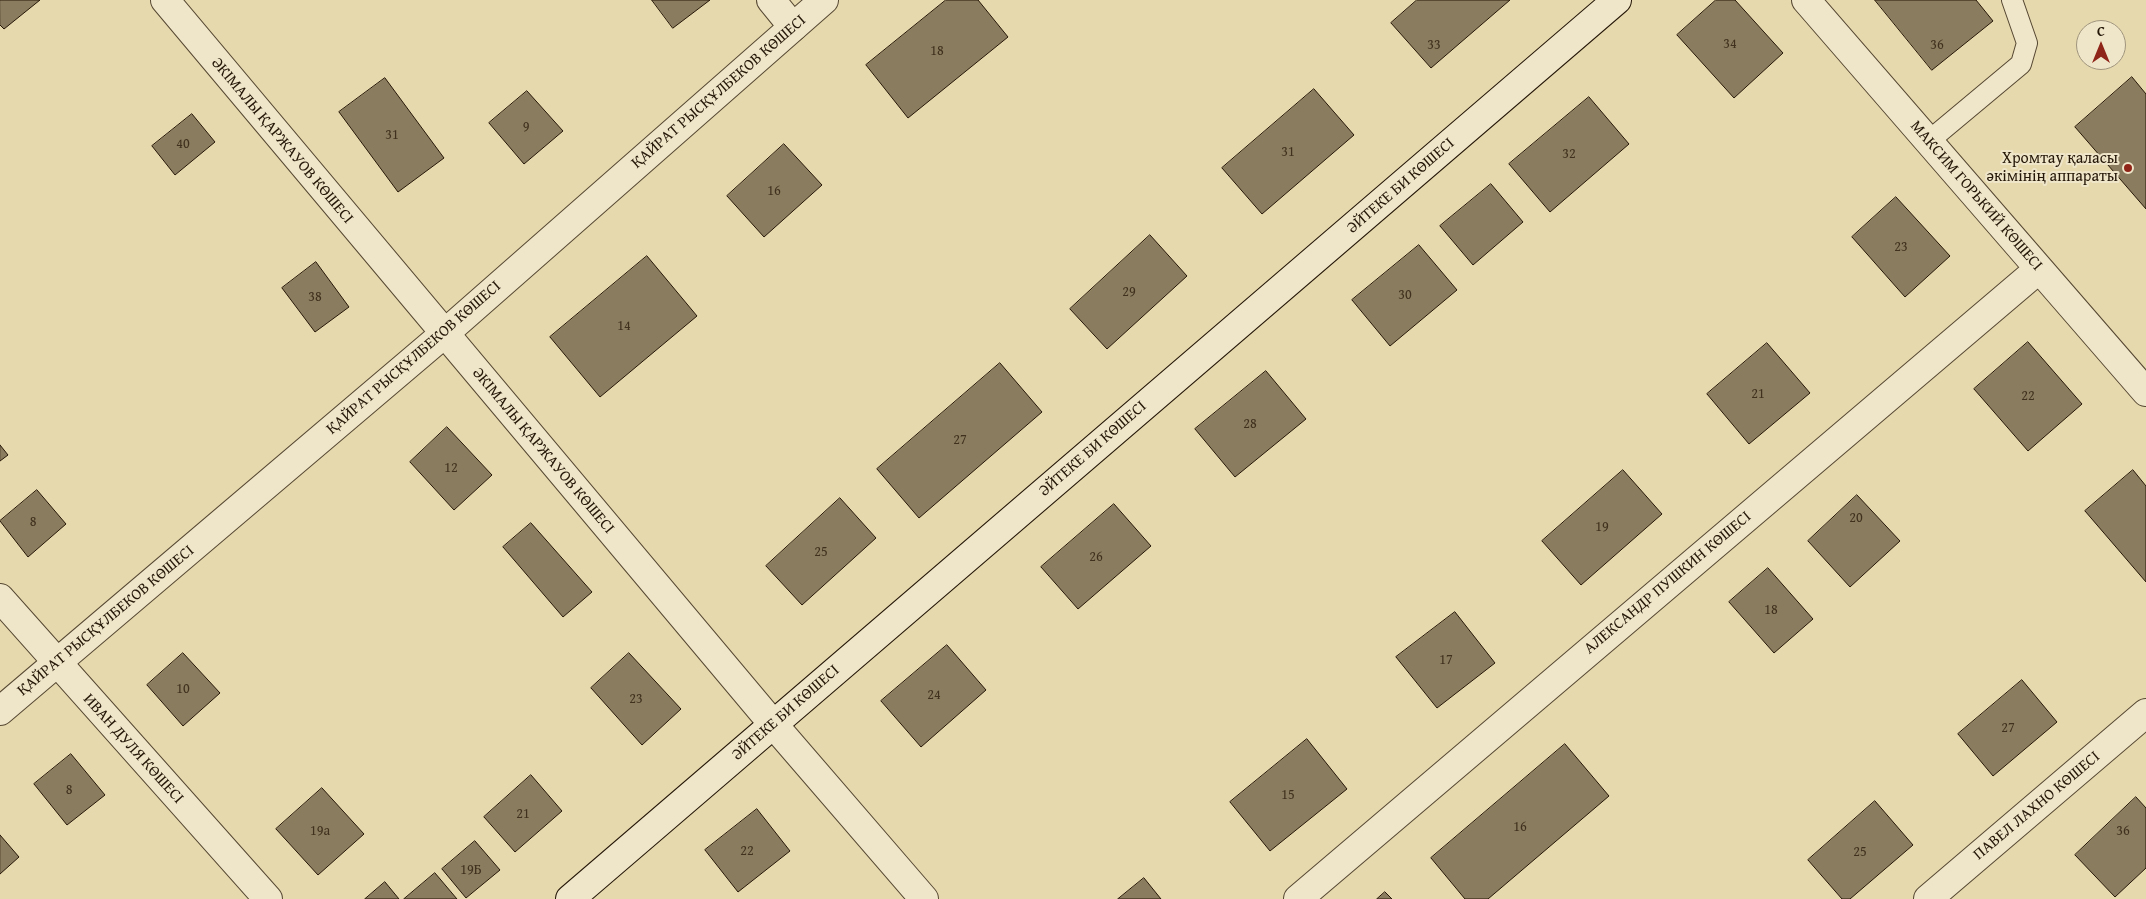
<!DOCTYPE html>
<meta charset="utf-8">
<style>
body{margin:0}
#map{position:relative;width:2146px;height:899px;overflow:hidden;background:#e7d9ae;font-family:"Gentium Book Plus",serif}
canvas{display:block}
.north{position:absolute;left:2076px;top:20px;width:50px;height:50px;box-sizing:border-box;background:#efe6ca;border:1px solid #9f947c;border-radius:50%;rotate:0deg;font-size:14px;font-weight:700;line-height:20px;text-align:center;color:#261808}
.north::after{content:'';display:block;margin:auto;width:18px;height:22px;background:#8f2418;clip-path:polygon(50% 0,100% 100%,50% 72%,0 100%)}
</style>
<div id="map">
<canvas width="2146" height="899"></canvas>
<div class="north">С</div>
</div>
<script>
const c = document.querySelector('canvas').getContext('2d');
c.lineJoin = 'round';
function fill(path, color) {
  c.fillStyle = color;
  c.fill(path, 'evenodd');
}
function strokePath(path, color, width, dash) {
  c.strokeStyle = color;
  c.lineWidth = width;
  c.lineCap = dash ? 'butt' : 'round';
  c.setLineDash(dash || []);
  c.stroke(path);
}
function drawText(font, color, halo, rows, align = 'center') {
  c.font = font + ' "Gentium Book Plus",serif';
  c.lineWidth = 4;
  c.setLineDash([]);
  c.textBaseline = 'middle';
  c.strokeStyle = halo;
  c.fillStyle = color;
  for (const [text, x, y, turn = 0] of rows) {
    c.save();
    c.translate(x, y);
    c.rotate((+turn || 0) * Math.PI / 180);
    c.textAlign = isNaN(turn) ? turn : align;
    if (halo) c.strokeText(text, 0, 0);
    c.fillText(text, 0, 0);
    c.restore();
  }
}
const building = new Path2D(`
 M0,0H40L4,29L0,25Z
 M652,0H710L673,28Z
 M946,0H978L1008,37L908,118L866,65Z
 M1417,0H1510L1431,68L1391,23Z
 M1716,0H1735L1783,53L1734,98L1677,35Z
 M1875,0H1976L1993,21L1932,70Z
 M2132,77L2146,94V209L2075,127Z
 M385,78L444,158L398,192L339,112Z
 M1314,89L1354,135L1262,214L1222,168Z
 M527,91L563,131L524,164L489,123Z
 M1589,97L1629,144L1550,212L1509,164Z
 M192,114L215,142L175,175L152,146Z
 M784,144L822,185L764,237L727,196Z
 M1491,184L1523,222L1473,265L1440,226Z
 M1896,197L1950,256L1905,297L1852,237Z
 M1150,235L1187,276L1107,349L1070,309Z
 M1419,245L1457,290L1390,346L1352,300Z
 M647,256L697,316L600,397L550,337Z
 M316,262L349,307L315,332L282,288Z
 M2028,342L2082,404L2028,451L1974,389Z
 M1767,343L1810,393L1749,444L1707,394Z
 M1000,363L1042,412L919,518L877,469Z
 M1266,371L1306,419L1235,477L1195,429Z
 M447,427L492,475L454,510L410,462Z
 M0,445L8,455L0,461Z
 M1623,470L1662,514L1581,585L1542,541Z
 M2133,470L2146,486V582L2085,511Z
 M37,490L66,524L28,557L0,521Z
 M1857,495L1900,541L1850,587L1808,541Z
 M840,498L876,538L802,605L766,566Z
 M1114,504L1151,546L1078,609L1041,567Z
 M531,523L592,592L563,617L503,547Z
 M1768,568L1813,619L1774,653L1729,602Z
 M1455,612L1495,663L1437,708L1396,657Z
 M947,645L986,690L921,747L881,701Z
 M183,653L220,693L183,726L147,685Z
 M629,653L681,709L642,745L591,688Z
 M2022,680L2057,722L1993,776L1958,734Z
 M1307,739L1347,789L1270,851L1230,802Z
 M1565,744L1609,796L1488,899H1465L1431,858Z
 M71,754L105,795L67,825L34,784Z
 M531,775L562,811L515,852L484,817Z
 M322,788L364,834L318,875L276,829Z
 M2136,797L2146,808V868L2115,897L2075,855Z
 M1875,801L1913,845L1850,899H1842L1808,860Z
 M757,809L790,851L738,892L705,850Z
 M0,835L19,857L0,874Z
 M475,841L500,870L466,898L442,869Z
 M435,873L457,899H404Z
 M1144,878L1161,899H1118Z
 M385,882L399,899H365Z
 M1385,892L1392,899H1377Z`);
fill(building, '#8a7c5e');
strokePath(building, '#261808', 1);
const service = new Path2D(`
 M1930,140L2021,64L2027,43L2012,0`);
const minor = new Path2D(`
 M165,0L773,724L924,899
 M771,0L793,27
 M1806,0L2146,392
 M0,598L268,899
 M1298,899L2039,269
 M1928,899L2146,713`);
const tertiary = new Path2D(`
 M0,711L444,334L824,0`);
const secondary = new Path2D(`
 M570,899L1617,0`);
strokePath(service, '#564832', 22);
strokePath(minor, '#564832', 30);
strokePath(tertiary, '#564832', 30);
strokePath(secondary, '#261808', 30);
strokePath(service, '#efe6ca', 20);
strokePath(minor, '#efe6ca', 28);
strokePath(tertiary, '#efe6ca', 28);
strokePath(secondary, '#efe6ca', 28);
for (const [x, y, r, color] of [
 [2128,168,5,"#8f2418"]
]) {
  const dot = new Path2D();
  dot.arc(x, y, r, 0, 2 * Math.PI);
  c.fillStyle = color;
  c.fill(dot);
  strokePath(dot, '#efe6ca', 2);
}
drawText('14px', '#3f311e', null, [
 ["34",1730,44],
 ["33",1434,45],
 ["36",1937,45],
 ["18",937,51],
 ["9",526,127],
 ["31",392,135],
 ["40",183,144],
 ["31",1288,152],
 ["32",1569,154],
 ["16",774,191],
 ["23",1901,247],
 ["29",1129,292],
 ["30",1405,295],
 ["38",315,297],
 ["14",624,326],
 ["21",1758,394],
 ["22",2028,396],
 ["28",1250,424],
 ["27",960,440],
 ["12",451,468],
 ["20",1856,518],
 ["8",33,522],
 ["19",1602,527],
 ["25",821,552],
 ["26",1096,557],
 ["18",1771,610],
 ["17",1446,660],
 ["10",183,689],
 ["24",934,695],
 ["23",636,699],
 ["27",2008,728],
 ["8",69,790],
 ["15",1288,795],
 ["21",523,814],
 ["16",1520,827],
 ["19а",320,831],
 ["36",2123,831],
 ["22",747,851],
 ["25",1860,852],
 ["19Б",471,870]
]);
drawText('16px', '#261808', '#efe6ca', [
 ["ҚАЙРАТ РЫСҚҰЛБЕКОВ КӨШЕСІ",719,92,-41],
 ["ӘКІМАЛЫ ҚАРЖАУОВ КӨШЕСІ",282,141,50],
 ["ӘЙТЕКЕ БИ КӨШЕСІ",1401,186,-41],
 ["МАКСИМ ГОРЬКИЙ КӨШЕСІ",1976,196,49],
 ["ҚАЙРАТ РЫСҚҰЛБЕКОВ КӨШЕСІ",414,358,-41],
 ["ӘЙТЕКЕ БИ КӨШЕСІ",1093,449,-41],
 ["ӘКІМАЛЫ ҚАРЖАУОВ КӨШЕСІ",543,451,50],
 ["АЛЕКСАНДР ПУШКИН КӨШЕСІ",1668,583,-40],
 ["ҚАЙРАТ РЫСҚҰЛБЕКОВ КӨШЕСІ",106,621,-40],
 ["ӘЙТЕКЕ БИ КӨШЕСІ",786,713,-41],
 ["ИВАН ДУЛЯ КӨШЕСІ",133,749,48],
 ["ПАВЕЛ ЛАХНО КӨШЕСІ",2037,806,-40]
]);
drawText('16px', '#261808', '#efe6ca', [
 ["Хромтау қаласы",2118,159],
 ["әкімінің аппараты",2118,177]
], 'right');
</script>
